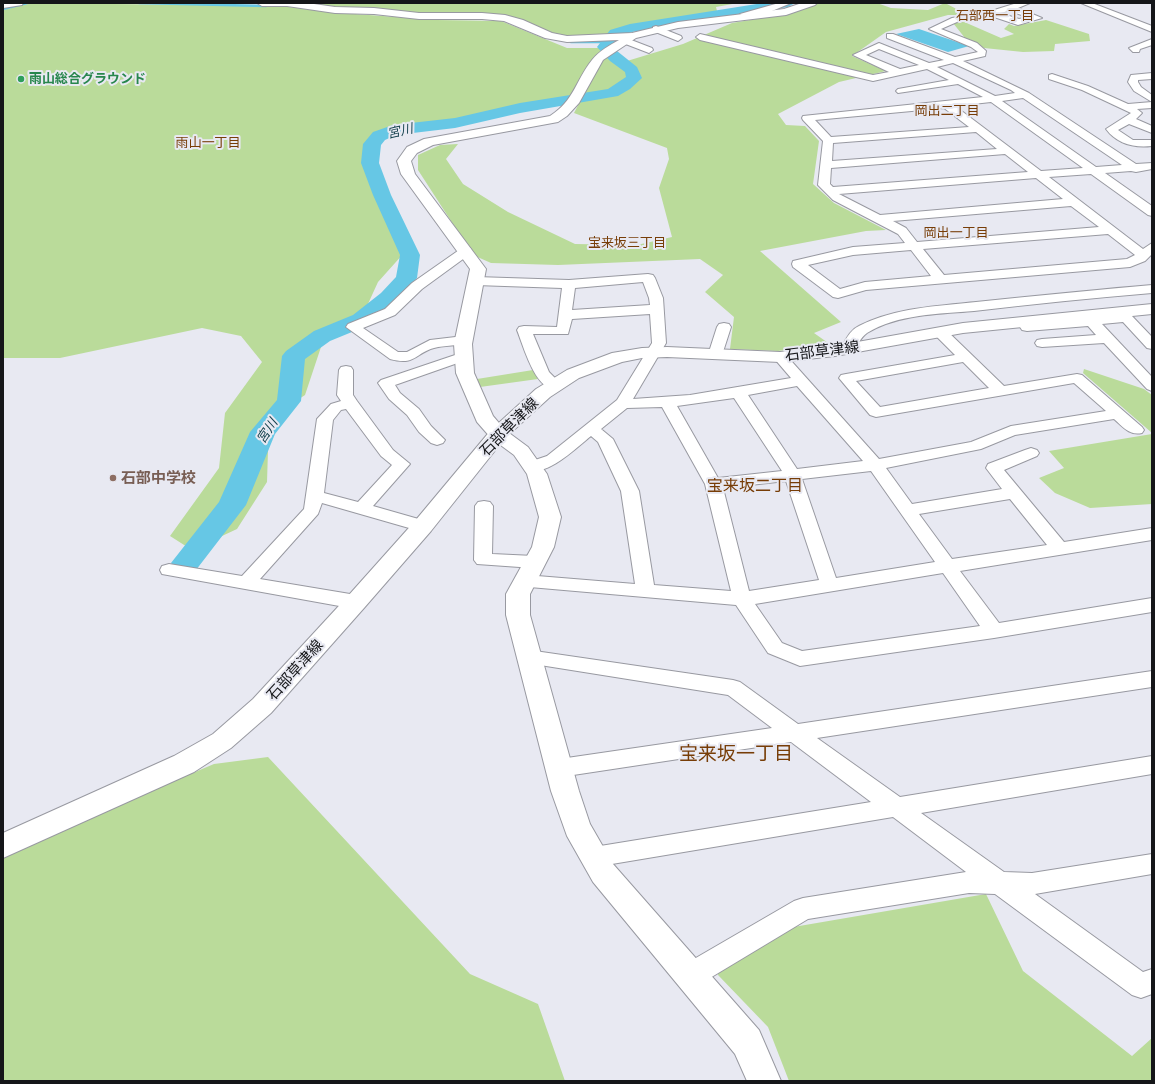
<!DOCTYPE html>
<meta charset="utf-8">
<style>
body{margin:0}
#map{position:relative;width:1155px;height:1084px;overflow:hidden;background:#e8e9f2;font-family:"Exo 2",sans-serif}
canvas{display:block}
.frame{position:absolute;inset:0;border:4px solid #151619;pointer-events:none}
</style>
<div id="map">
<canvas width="1155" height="1084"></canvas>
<div class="frame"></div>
</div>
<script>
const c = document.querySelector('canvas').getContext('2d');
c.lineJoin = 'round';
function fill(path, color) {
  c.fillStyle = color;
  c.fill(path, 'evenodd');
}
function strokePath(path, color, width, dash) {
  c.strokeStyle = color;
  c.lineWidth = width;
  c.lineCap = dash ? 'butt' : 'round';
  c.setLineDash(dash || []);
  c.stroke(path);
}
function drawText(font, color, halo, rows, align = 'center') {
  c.font = font + ' "Exo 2","Noto Sans JP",sans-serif';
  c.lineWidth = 4;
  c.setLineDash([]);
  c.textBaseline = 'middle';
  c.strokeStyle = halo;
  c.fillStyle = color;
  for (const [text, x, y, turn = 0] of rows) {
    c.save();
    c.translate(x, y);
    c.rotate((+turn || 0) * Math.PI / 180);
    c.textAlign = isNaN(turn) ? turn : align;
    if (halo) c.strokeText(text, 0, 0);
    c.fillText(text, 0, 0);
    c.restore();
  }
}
fill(new Path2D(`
 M32,3L281,6L328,12L437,20L501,21L567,48H604L627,61L683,44L732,23L792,13L817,3H877L891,8L928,10L945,3L968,15H948L886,32L852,56L886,71L839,82L778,114L786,125L805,126L819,141L813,184L834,203L886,230L866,231L760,251L841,322L814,333L831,345L778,351L730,349L734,317L705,292L723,275L700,259L558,265L491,263L473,255L418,170V155L440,145L458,144L446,159L463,184L508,212L575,244L637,245L672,237L659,188L669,159L667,148L574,113L587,88L571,98L454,120L410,124L376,135L368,144L379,166L404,253L378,282L362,317L327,329L305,395L269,419L267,482L237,529L192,550L170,536L219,468L225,413L262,362L241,336L202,328L60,358H3V10Z
 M298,3H738L716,7L717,11L714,14L669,21L646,29L591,36H566L554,35L515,18L415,15L338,9Z
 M1046,20L1089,34L1090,41L1055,44L1054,51L1023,52L984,48L962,38H965L953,23L962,21L1001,38L1014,34L1004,29L1009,24L1014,26Z
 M1084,369L1144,389L1152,395V433L1083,373Z
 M533,370L538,379L480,387L477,379Z
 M1152,434V504L1090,508L1055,493L1039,478L1064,468L1049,451Z
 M268,757L470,974L538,1004L565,1081H3V856L13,849L214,764Z
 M986,894L1023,971L1132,1056L1152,1038V1081H789L768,1027L718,975L719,966L776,930Z`), '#badb9a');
fill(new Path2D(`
 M919,29L969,46L948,52L896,34Z`), '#66c7e5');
strokePath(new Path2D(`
 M139,3L266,6
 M3,9L27,3
 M571,42H606`), '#66c7e5', 2.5);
fill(new Path2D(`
 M763,3H795L788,7L632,32L620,36L612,47L637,67L642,78L630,89L618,96L520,113L455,128L396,135L385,140L381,145L379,163L391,195L420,255L417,278L397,303L369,325L330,341L305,359L301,401L275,434L246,505L196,570L186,573L176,570L171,563L219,502L250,432L277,400L282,356L286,351L314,331L353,315L381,293L396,277L400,255L373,195L361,163L363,144L373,132L393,125L455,118L520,103L608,89L626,77L625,72L610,61L597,47L610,30L630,24Z`), '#66c7e5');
const minor = new Path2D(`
 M23,3L22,5L3,8V4Z
 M779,3H791L772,11L744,16L740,14Z
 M1017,3H1030L1018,8L1042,18L1018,25L991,16L957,22L941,29L977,43L986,51L985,56L963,61L1029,93L1136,164L1152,163V169L1136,172L1131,171L1105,173L1152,206V216L1148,215L1091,174L1049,177L1143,249L1152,243V254L1145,261L1130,267L866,290L838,298L833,297L793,267L792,264L793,261L853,247L905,243L898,234L833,200L818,185L823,141L803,120L802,118L803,116L983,97L958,84L898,93L896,91L898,89L949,80L927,69L873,81L700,40L696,37L700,34L873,75L889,72L853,55L879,43L929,63L944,60L887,38V34H893L955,57L978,52L971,47L929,29L952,18L991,11ZM1009,11L1028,17L1019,19L1000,13ZM879,49L919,65L900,69L866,55ZM953,63L1011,90L1015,93L995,96L937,67ZM1023,98L1122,165L1096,167L1002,101ZM991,102L1083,168L1041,171L955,106ZM944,108L969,127L831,137L815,120ZM976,132L997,149L832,161L833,143ZM1005,154L1028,172L833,187L830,184L831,168ZM1036,178L1063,199L880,215L839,194ZM1071,206L1099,227L917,242L906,228L893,221ZM1108,234L1135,255L1127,259L944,275L923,249ZM911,250L931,276L865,282L840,289L808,265L853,255Z
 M1081,3H1092L1152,26V32Z
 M656,26L681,36L682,38L678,41L653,31V27Z
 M626,38L652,48L653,50L649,53L623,43L622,41Z
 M1152,39V45L1140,49L1139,52H1133L1129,48Z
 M1152,73V79L1138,80V82L1141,87L1152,95V102L1134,91L1128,82L1131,75Z
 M1052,74L1088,86L1128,104L1152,102V108L1137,109L1142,113L1136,119L1152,126V133L1129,124L1118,130L1133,140H1152V146C1134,148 1117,144 1106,129L1131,113L1082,90L1049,79V75Z
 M466,247L470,248L472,251L470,254L422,289L395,315L363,328L398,352H407L430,340L464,336L469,337L471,340L469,343C458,346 445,345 434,348C415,353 416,366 390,359L346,327L348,324L385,309L412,283L462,248Z
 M648,274L653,275L655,278L663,298L666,343L633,399L690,395L791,378L773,357L775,354H785L879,459L971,442L1011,426L1106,411L1074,383L876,417L870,415L839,378L841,375L846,374L955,355L935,335L933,332L935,329H945L1004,386L1077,374L1082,375L1142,427L1144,430L1142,433C1130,436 1123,427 1114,419L1015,435L981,449L886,468L912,504L1002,489L986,468L988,464L1025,450L1031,448L1037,450L1039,453L1037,456L1004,470L1064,542L1152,528V540L960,571L999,623L1152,598V612L994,638L800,666L768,653L736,605L518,586L516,581L518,576L525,575L635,584L621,491L598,442L591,436C575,449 548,476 526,471L524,467L526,463L547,456L617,400L652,343L650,314L572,319L568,334H533L549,372L563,386L560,389C536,395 524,347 517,330L519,327L524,326L557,327L562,288L476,285L471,284L469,281L471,278L476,277L569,280ZM643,282L649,298L650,305L572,310L575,288ZM963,362L989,388L880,407L856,381ZM797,386L863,461L797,469L748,395ZM734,398L782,471L718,478L677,406ZM662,407L705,484L731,591L654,585L639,491L613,439L601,429L627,408ZM871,471L935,562L836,578L802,479ZM786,481L819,580L749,591L723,488ZM1010,499L1047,545L952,559L919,514ZM943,573L980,626L802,651L782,643L755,604Z
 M1152,285V293C1092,298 1033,304 974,311C940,314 897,314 867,333C860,338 858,345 853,352H843L841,349C845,340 850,330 859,326C894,308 937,306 976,302C1034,296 1093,290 1152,285Z
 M1086,311L1091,312L1095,317L1126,314L1131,315L1152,337V349L1147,348L1123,322L1102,324L1152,377V391L1147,389L1104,343L1042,347L1037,346L1035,343L1037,340L1042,339L1096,335L1088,326L1027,331L1022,330L1020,327L1022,324L1027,323L1081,318L1079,315L1081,312Z
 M724,323L729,324L731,327L722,355L720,358H710L708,355L717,327L719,324Z
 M464,352L469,353L471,356L469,359L395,385L400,393L419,409L431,426L445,440L443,443L437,445L431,443L419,432L407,415L389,399L378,383L381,380Z
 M346,366L351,367L353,370V395L357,401L393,450L410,464L373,506L429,522L432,526L429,530L423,532L322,503L318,514L260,579L356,595L363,597L366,602L363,607L356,609L162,574L160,570L162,566L169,564L242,576L304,509L317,419L331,404L341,401L337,395L339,370L341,367ZM346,409L381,456L392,465L358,502L324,493L333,420L341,410Z
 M484,501L490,502L493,506L492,554L534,556L540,558L543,562L540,566L534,568L477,564L474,560L475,506L478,502Z
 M528,650L733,680L740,682L798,724L1152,671V687L817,738L900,797L1152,756V774L921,813L1004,872L1032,873L1152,854V874L1035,894L1143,972L1152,969V994L1141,998L1132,995L995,894L969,893L808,919L700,984L691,987L682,984L678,975L682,966L794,901L803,898L966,872L893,817L594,867L586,864L582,857L586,850L594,847L871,802L791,742L560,777L552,774L549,768L552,762L560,759L772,728L728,695L521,662L518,657L521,652Z`);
const tertiary = new Path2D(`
 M257,3H307L335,7L374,8L419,13H482L505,15L523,20L552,33L567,36L632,33L678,22L784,9L802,3H817L815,5L786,15L678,28L636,38L603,60L579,103L567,116L558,122L433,145L417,153L411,161L415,174L486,269L472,344L474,373L493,416L505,430L528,447L547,474L561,517L554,547L530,594V615L579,791L590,824L613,864L759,1030L781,1081H747L735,1054L593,882L567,836L551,791L506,615V594L532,547L539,517L527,474L514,455L491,438L477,422L456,373L454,344L470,269L401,174L397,161L407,147L424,139L550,116C574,101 576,80 592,60C599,51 610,45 619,40L567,42L545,38L504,21L482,19H419L374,14L335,13L287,6H262Z`);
const secondary = new Path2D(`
 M1152,304V314L963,333L835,356L780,362L667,357L642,358L622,362L579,378L550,397L505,438L431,531L364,608L271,713L231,748L194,772L3,858V833L174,756L213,734L253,699L348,596L415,521L491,430L536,389L567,370L612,353L642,348L667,347L780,352L835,346L963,323Z`);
strokePath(minor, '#9899a1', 2);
strokePath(tertiary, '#9899a1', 2);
strokePath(secondary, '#9899a1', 2);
fill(minor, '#fff');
fill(tertiary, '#fff');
fill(secondary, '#fff');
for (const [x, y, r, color] of [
 [21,79,4,"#2e9e5b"],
 [113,478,4,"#8d6e63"]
]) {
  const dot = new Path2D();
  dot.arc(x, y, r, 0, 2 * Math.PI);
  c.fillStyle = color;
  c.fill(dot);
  strokePath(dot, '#e8e9f2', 1.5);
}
drawText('13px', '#773d07', '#e8e9f2', [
 ["石部西一丁目",995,16],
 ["岡出二丁目",947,111],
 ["雨山一丁目",208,143],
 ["岡出一丁目",956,233],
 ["宝来坂三丁目",627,243]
]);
drawText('bold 13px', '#27864d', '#e8e9f2', [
 ["雨山総合グラウンド",29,79]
], 'left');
drawText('italic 13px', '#16424f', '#e8e9f2', [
 ["宮川",400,131,-13],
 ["宮川",267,431,-57]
]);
drawText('15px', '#151619', '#e8e9f2', [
 ["石部草津線",822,351,-7],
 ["石部草津線",509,427,-45],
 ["石部草津線",295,670,-48]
]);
drawText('bold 15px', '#785e54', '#e8e9f2', [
 ["石部中学校",121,478]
], 'left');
drawText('16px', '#773d07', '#e8e9f2', [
 ["宝来坂二丁目",755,486]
]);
drawText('19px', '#773d07', '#e8e9f2', [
 ["宝来坂一丁目",736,754]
]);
</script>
